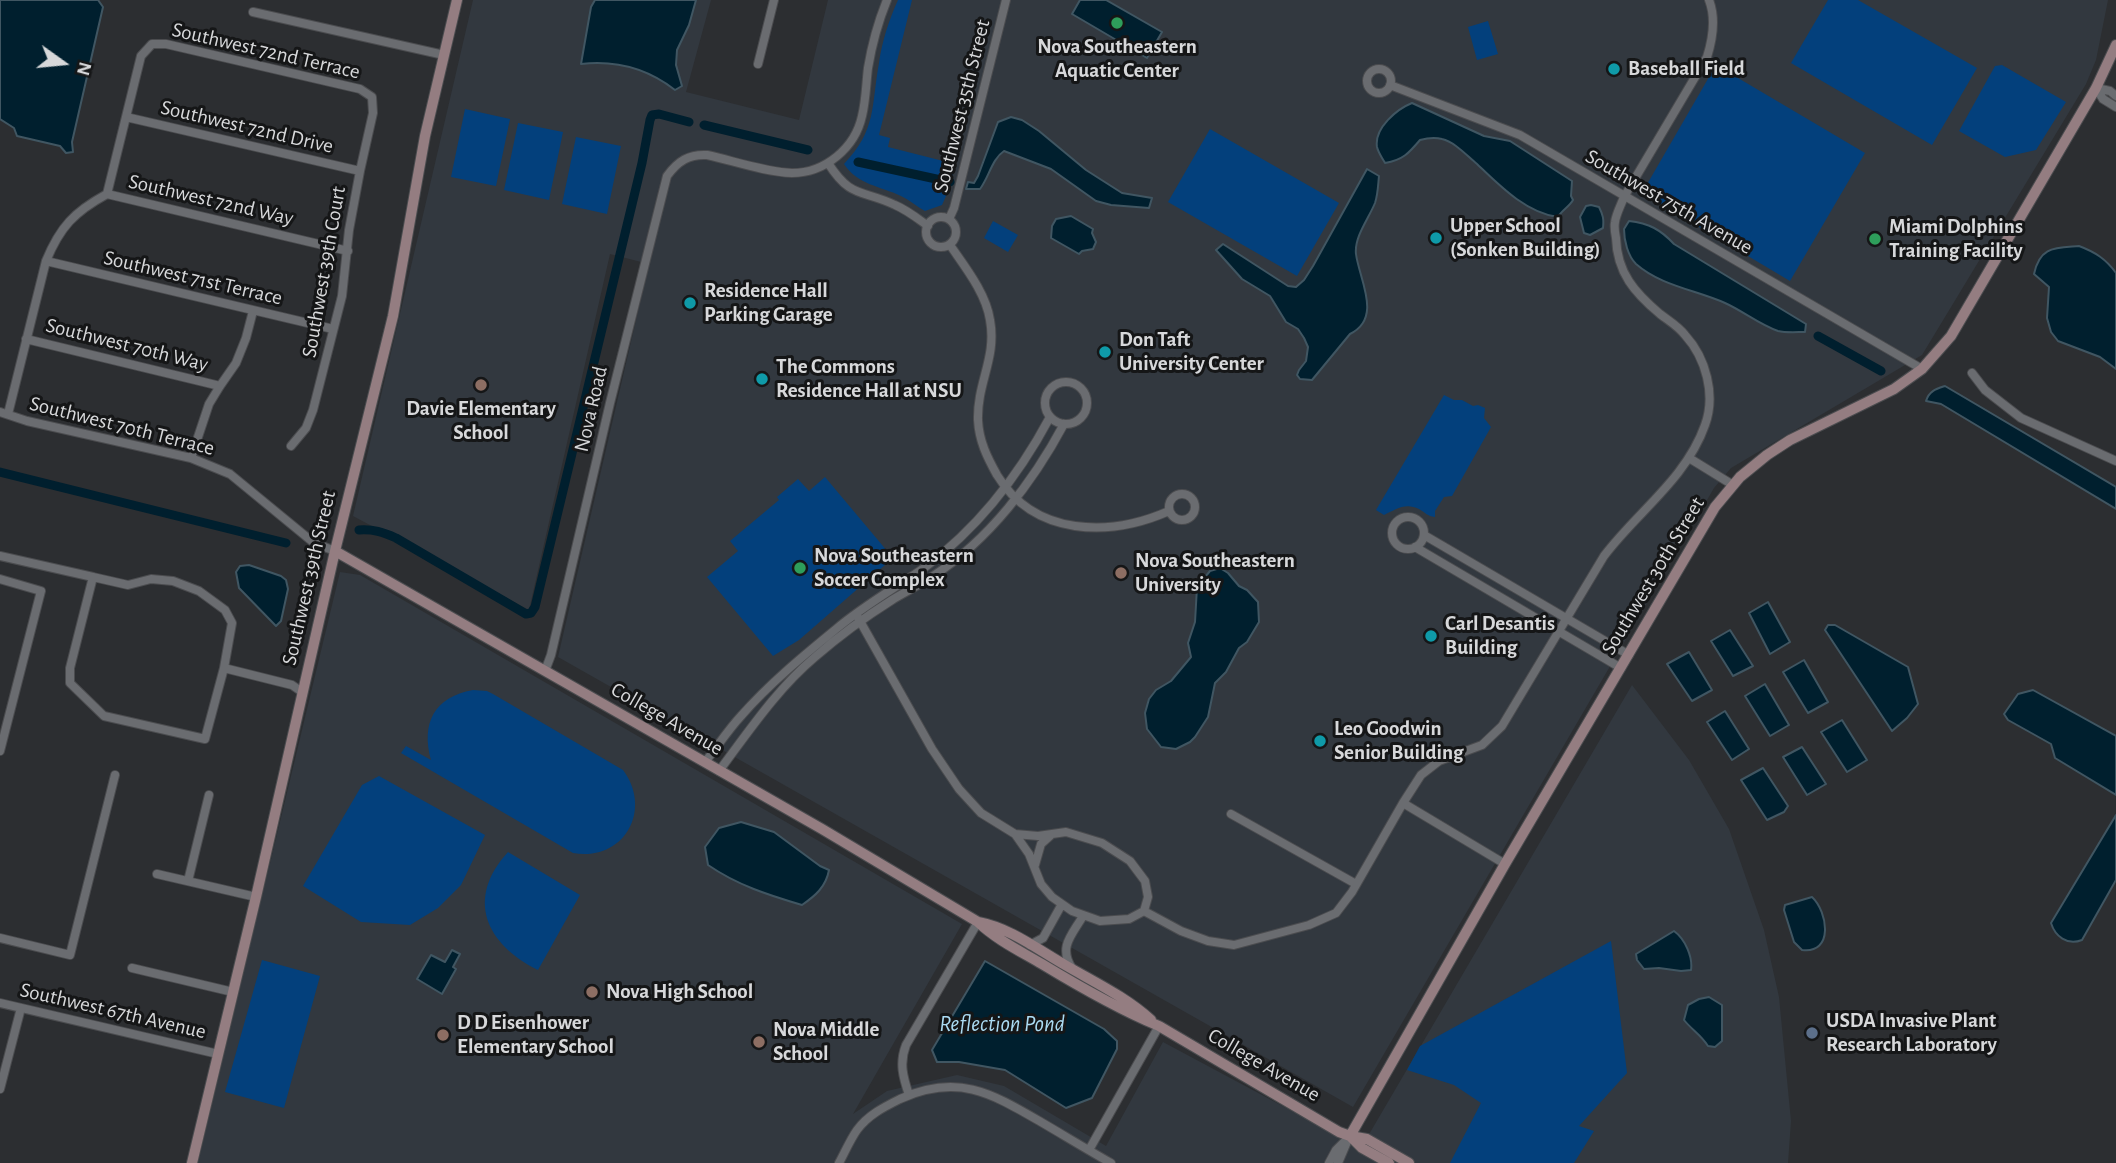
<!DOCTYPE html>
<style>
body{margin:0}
#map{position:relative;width:2116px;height:1163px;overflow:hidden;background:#2c2e31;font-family:"Alegreya Sans",sans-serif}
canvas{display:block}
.north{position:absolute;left:28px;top:28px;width:70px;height:70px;-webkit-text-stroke:5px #151617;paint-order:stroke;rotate:105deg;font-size:19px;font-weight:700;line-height:28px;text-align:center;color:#d7d8da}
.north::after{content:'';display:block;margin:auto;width:24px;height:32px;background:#d7d8da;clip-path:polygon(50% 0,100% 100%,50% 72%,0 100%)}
</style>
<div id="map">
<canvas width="2116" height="1163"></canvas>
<div class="north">N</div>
</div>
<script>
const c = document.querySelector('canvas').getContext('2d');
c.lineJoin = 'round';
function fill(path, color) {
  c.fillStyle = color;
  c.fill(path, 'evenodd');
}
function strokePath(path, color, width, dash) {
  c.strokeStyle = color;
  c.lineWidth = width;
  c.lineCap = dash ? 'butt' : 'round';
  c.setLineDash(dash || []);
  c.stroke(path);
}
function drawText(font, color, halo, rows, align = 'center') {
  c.font = font + ' "Alegreya Sans",sans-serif';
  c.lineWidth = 6;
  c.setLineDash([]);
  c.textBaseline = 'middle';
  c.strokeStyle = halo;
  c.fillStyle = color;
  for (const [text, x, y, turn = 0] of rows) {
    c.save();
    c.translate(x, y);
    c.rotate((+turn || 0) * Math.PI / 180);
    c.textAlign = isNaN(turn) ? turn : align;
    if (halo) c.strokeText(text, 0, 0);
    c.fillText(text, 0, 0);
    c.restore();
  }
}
fill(new Path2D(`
 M473,0H711L686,92L799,120L828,0H2108L2096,60L2086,84L1922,355L1731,468L1714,488L1353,1107L558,657L649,264L610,254L529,610L353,516Z
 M340,572L360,575L962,924L853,1114L887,1091L957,1075L1004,1086L1106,1146L1163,1042L1361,1148L1632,685L1689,760L1729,829L1764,930L1779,997L1791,1121L1788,1163H198Z`), '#32383f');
fill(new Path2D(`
 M898,0H912L879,135L890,138L888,147L955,164L950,187L942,205L925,211C917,207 910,200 901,196C880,186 858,185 844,164C877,129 871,107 879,63C882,41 889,20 898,0Z
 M1828,0H1858L1977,68L1932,145L1791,63Z
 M1488,21L1498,54L1477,60L1468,27Z
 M1716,65L1865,153L1790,281L1642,193Z
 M2002,65L2066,102L2036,150L2005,157L1959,131L1995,66Z
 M465,109L510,119L496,186L451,177Z
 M518,123L563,132L549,200L504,190Z
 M1210,129L1339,203L1297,276L1168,202Z
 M576,137L621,146L607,214L562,204Z
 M993,221L1018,235L1008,252L984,238Z
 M1444,395L1454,400H1462L1473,406L1478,405L1485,408L1484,418L1491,427L1452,496L1444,497L1435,511V517C1427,516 1426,513 1419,509C1405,502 1395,510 1384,515L1376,510Z
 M825,477L893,558L799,640L773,656L707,577L738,551L730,541L779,500L777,497L798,479L809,491Z
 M473,690L487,691L493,694L623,770C653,810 624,862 573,853L401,753L406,746L431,760C421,723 434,697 473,690Z
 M379,776L485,835L461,885L438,908L410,925L361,922L303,886L362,785Z
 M508,852L580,895L538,970C486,944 465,899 508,852Z
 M1611,941L1627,1073L1579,1126L1594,1131L1574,1163H1450L1481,1103L1454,1085L1407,1070L1420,1046Z
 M262,960L320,976L284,1108L225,1092Z`), '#03407c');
const water = new Path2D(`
 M0,0H98L103,7L72,142L73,152L66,153L60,146L17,136L14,128L0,119Z
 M595,0H696L689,25L677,50L676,65L682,86L675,90C648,69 616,60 581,64L591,7Z
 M1080,0H1106L1162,32L1147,58L1072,14Z
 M1412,103L1484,136L1510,141L1572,181L1571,196L1573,200C1569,207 1562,210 1558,217C1526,213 1499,185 1477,164C1467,156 1455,142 1442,139C1435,137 1427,138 1420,140C1409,153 1403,160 1385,163C1382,158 1378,152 1377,147C1374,128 1397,109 1412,103Z
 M1011,117L1022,120L1039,131L1086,170L1122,193L1152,198L1149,208L1111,205L1096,201L1051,169L1004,151C992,159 989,177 980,189H966L968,182L974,183L978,176L998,122Z
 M1367,169L1379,176C1378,185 1378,194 1375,203C1369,218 1354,237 1356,254C1359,279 1383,318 1350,334L1312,380L1300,379L1297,375L1299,370L1306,361L1308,347L1304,338L1298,329L1286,322L1270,296L1242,279L1216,250L1223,244L1288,286L1296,287L1304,280L1313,266Z
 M1591,205L1599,207C1603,215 1604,219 1603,228L1590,235L1584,233L1580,217L1586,206Z
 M1071,216L1093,229L1092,233L1096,242L1093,249L1082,251L1079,254L1051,238L1052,226L1056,219Z
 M1629,221C1649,223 1661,230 1674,244L1806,324L1805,332C1797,332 1786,333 1778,331C1760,325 1743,311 1725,303C1696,290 1661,286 1636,264C1628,256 1624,241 1624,229Z
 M2079,246C2095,252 2106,259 2116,273V369L2100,357L2058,341L2051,332L2047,318L2049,287L2034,274C2040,246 2055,248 2079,246Z
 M1945,386L2116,487V509L1941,404L1926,401C1929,391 1936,389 1945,386Z
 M249,565L281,576L286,580L288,589L281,621L276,626L239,588L236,572L240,566Z
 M1220,568L1228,573L1239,586L1247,590L1258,602L1259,622L1247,642L1239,648L1226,672L1215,683L1208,717L1195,737L1190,742L1176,749L1161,747L1147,729L1145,713L1149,699L1156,690L1171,681L1191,657L1188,643L1195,622L1197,587L1210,571Z
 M1768,602L1790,642L1770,654L1749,613Z
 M1828,625H1835L1908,667L1918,704L1907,718L1892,731L1825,630Z
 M1730,630L1753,666L1733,676L1711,641Z
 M1689,652L1712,690L1692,701L1667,664Z
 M1804,660L1828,702L1808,713L1783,672Z
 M1765,684L1789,725L1770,736L1745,696Z
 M2033,690L2116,736V795L2055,758L2051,744L2008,720L2004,714L2018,694Z
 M1725,711L1749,749L1732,760L1707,722Z
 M1842,720L1867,760L1847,772L1821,732Z
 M1802,747L1826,784L1807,795L1783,757Z
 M1763,768L1788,806L1784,812L1767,820L1741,780Z
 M2116,815V880L2082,940C2067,946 2055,936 2051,923Z
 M741,822L774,832L820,866L829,870C826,887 815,896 802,905C768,895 737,885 708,865L705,847L719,828Z
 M1812,897C1828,912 1834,954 1802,950L1794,942L1784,910L1785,905Z
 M1674,931C1685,939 1693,957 1691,970L1681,971L1659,968L1644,969L1637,960L1636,954Z
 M452,950L460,954L453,967L456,969L442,994L417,979L431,955L445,962Z
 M985,961L1104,1029L1117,1041V1049L1092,1098L1066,1108L1005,1070L959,1062H937L932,1050Z
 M1709,997L1722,1005V1041L1715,1047L1708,1046C1701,1035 1692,1030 1684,1020L1688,1005L1699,999Z`);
fill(water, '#001f2e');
strokePath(water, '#405662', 2);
strokePath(new Path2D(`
 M704,125L808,150
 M858,162L950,182
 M1818,336L1881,371
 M0,472L286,543
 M359,530C373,529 383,532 396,538L526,614L531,613L535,607L642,163L650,120L652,115L659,114L689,122`), '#001f2e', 9);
const street = new Path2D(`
 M253,12L444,55
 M758,64L774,0
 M1367 81a12 12 0 1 1 24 0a12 12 0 1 1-24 0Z
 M1390,85L1520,135L1922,369
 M2096,88L2103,99L2116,107
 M2096,88L2110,91L2116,96
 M126,117L360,171
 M828,163C851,199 861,189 895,205C907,210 917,218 928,226
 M107,194L348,251
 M926 232a15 15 0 1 1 30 0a15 15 0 1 1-30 0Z
 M949,219L954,208L1006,0
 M950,245C965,267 986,293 990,320C997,358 977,382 978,420C979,441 987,457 997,475C1035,537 1110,537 1169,511
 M46,261L333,329
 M26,339L220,386
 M1972,373L1985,390L2021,418L2116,461
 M1045 403a21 21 0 1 1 42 0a21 21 0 1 1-42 0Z
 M0,412L27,421L191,458L230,474L314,543L335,551
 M8,414L46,261C60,227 74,212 107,194L141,56L152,44H166L360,89L372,97L373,113L360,171L349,230L342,296L313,410L306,428L291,446
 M191,458L209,404L220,386L236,363L246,338L253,311
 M1689,458L1733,485
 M1169 507a13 13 0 1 1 26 0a13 13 0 1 1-26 0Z
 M1392 533a16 16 0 1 1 32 0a16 16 0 1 1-32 0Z
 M1424,535L1629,655
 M1415,547L1621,668
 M0,556L93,577
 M0,579L41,591L0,751
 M856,614L932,749L959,789L981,813L1015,834L1029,854L1041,884L1052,897L1072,911L1100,921L1129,919L1144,911L1148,897L1145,881L1130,861L1102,843L1066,832L1038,836L1015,834
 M224,668L205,739L104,716L70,683V668L93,577L128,585L151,579L173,581L199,591L225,610L232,623L224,668L292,685L302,692
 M545,671L551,655L610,403L667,176C678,161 689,154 707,155C734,161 765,172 792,173C825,173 855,148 862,116C866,100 866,84 868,68C872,44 878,22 887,0
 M705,762C717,747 728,730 741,716C769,684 803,656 836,629C863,606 895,588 924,568C977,529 1019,475 1050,417
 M719,771C749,731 777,689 815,657C839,636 865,617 892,600C905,592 920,585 933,576C989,540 1033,482 1064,424
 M1403,803L1505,864
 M1231,814L1356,884
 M1035,865L1041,844L1051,835
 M157,874L256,897
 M188,881L209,795
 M1144,911L1181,931L1208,941L1234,945L1309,925L1336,913L1352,892L1403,803L1421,775L1439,761L1482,745L1502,726L1604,556C1637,512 1686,479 1705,425C1716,395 1706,358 1685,335C1678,326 1669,321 1660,314C1635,293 1617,273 1616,238C1615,233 1614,227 1615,222C1616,214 1621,205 1624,197L1707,57C1713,38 1716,18 1709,0
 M0,938L70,955L115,775
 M1030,945L1043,938L1062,904
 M132,968L233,992
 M1072,968C1058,947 1072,935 1083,916
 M0,1003L218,1054
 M0,1089L21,1008
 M909,1095C903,1077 899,1063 906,1045L978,922
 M1089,1150L1159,1026
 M839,1163C845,1152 850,1140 857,1130C868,1115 884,1107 900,1099C958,1073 991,1093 1041,1122C1065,1136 1088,1150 1111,1163
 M1329,1163L1336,1150L1350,1136
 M1338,1163L1347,1142`);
const secondary = new Path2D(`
 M335,551L822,829L978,922C997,940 1020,951 1042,964C1080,987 1118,1009 1159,1026L1339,1132L1350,1136L1367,1139L1409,1163
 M978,922C1010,928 1037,949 1065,965C1094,982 1126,997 1151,1020
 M1350,1136L1505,864L1715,507L1740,477L1767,455L1790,440L1894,389L1922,369L1951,336L2096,88L2116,45
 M1350,1136L1362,1148L1389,1163
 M192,1163L256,897L335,551L393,316L425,136L457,0`);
strokePath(street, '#4b4c4f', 10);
strokePath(secondary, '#4b4c4f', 12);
strokePath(street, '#6a6c70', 8);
strokePath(secondary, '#947d81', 10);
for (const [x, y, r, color] of [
 [1117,23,7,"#2e9e5b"],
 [1614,69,7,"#0f9aa8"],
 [1436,238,7,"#0f9aa8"],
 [1875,239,7,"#2e9e5b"],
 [690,303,7,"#0f9aa8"],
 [1105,352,7,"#0f9aa8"],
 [762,379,7,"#0f9aa8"],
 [481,385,7,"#8d6e63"],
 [800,568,7,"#2e9e5b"],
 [1121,573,7,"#8d6e63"],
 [1431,636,7,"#0f9aa8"],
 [1320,741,7,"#0f9aa8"],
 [592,992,7,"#8d6e63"],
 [1812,1033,7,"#5c6f8a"],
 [443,1035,7,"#8d6e63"],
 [759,1042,7,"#8d6e63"]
]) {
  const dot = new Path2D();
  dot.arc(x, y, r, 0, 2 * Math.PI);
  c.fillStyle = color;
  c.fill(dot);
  strokePath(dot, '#151617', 2.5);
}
drawText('bold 21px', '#d7d8da', '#151617', [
 ["Nova Southeastern",1117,47,"center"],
 ["Aquatic Center",1117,71,"center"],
 ["Baseball Field",1628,69],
 ["Upper School",1450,226],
 ["(Sonken Building)",1450,250],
 ["Miami Dolphins",1889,227],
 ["Training Facility",1889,251],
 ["Residence Hall",704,291],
 ["Parking Garage",704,315],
 ["Don Taft",1119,340],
 ["University Center",1119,364],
 ["The Commons",776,367],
 ["Residence Hall at NSU",776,391],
 ["Davie Elementary",481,409,"center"],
 ["School",481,433,"center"],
 ["Nova Southeastern",814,556],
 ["Soccer Complex",814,580],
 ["Nova Southeastern",1135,561],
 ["University",1135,585],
 ["Carl Desantis",1445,624],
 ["Building",1445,648],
 ["Leo Goodwin",1334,729],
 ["Senior Building",1334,753],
 ["Nova High School",606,992],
 ["USDA Invasive Plant",1826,1021],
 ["Research Laboratory",1826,1045],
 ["D D Eisenhower",457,1023],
 ["Elementary School",457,1047],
 ["Nova Middle",773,1030],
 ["School",773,1054]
], 'left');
drawText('21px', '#d7d8da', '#151617', [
 ["Southwest 72nd Terrace",266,51,13],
 ["Southwest 35th Street",962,106,-76],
 ["Southwest 72nd Drive",247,127,13],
 ["Southwest 72nd Way",211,200,13],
 ["Southwest 75th Avenue",1669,202,30],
 ["Southwest 39th Court",324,272,-80],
 ["Southwest 71st Terrace",193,278,13],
 ["Southwest 70th Way",127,345,14],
 ["Nova Road",591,409,-77],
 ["Southwest 70th Terrace",122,426,14],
 ["Southwest 30th Street",1653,576,-59],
 ["Southwest 39th Street",309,578,-77],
 ["College Avenue",667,719,30],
 ["Southwest 67th Avenue",113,1011,13],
 ["College Avenue",1264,1065,30]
]);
drawText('italic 23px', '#abdbf3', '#151617', [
 ["Reflection Pond",1002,1024]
]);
</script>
